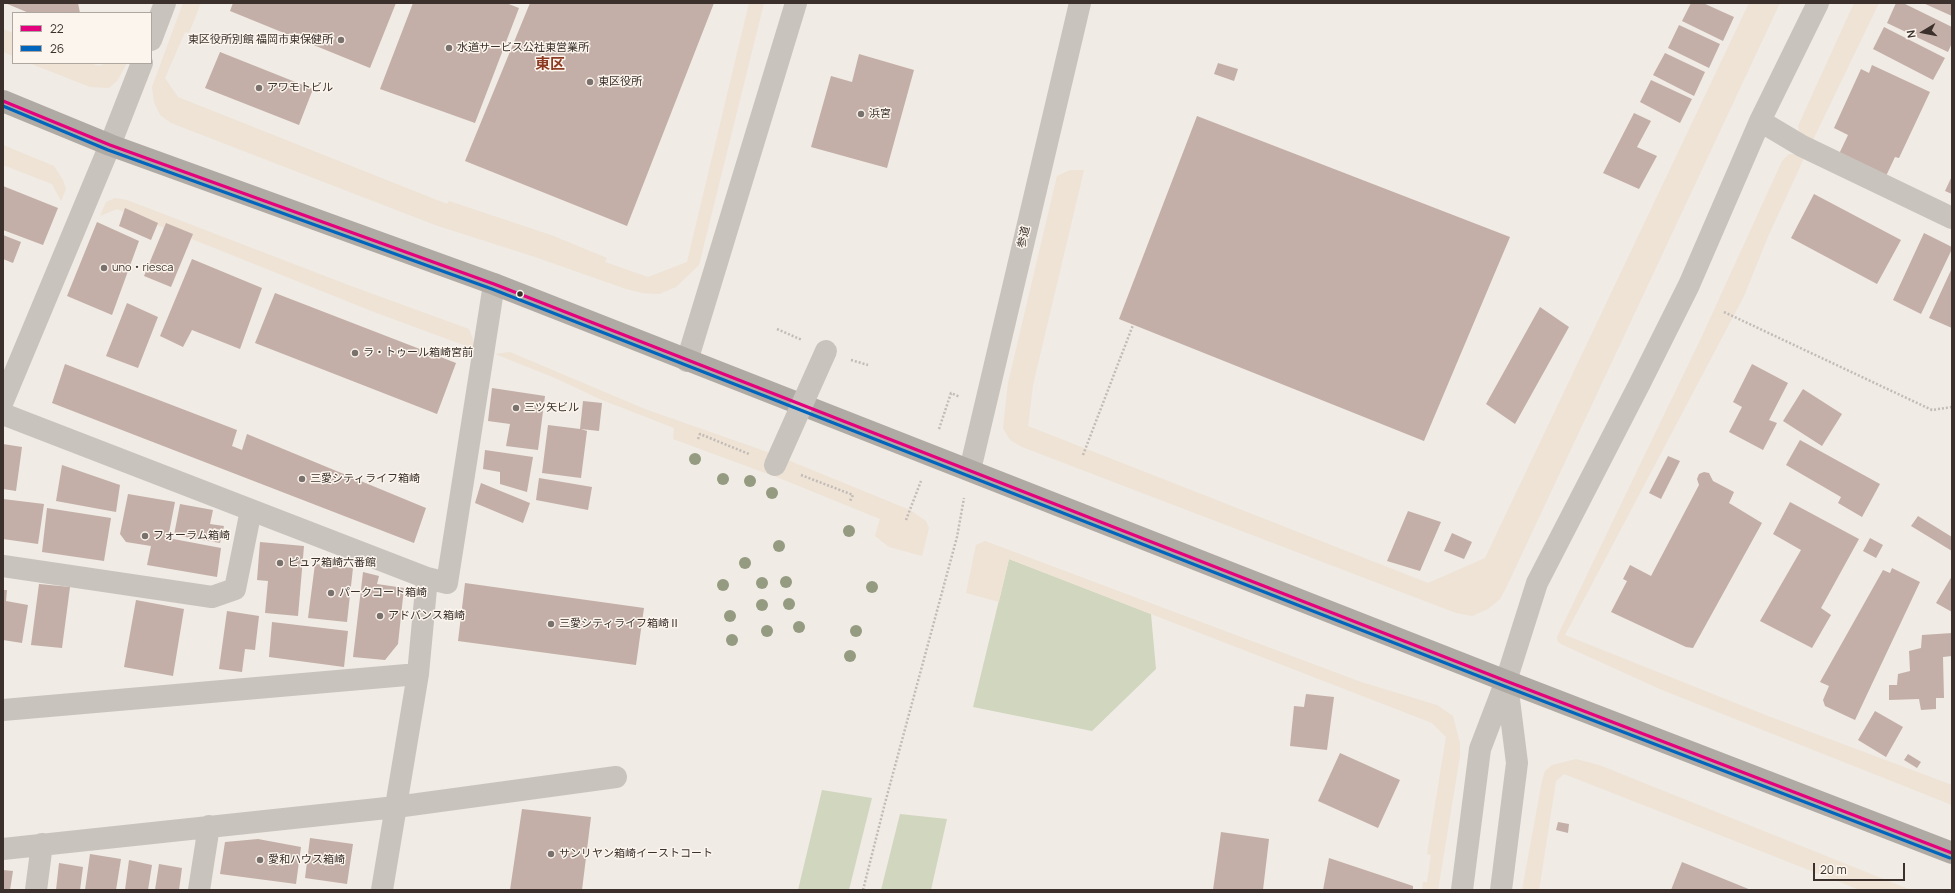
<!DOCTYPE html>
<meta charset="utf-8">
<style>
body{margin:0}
#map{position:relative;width:1955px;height:893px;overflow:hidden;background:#f0ebe5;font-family:Manrope,sans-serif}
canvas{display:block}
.frame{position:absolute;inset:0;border:4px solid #3b302b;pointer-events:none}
.legend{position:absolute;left:12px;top:12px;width:140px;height:52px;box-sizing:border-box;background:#fbf5ee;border:1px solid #aea6a0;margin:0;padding:5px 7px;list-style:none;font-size:12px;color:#3b302b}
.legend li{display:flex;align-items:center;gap:8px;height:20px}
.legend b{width:20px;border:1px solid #aea6a0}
.north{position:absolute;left:1903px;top:12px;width:40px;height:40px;-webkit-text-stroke:3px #fbf5ee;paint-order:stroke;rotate:260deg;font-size:11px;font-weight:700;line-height:16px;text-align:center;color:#3b302b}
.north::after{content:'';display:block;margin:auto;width:14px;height:18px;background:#3b302b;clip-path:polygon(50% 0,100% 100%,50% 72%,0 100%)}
.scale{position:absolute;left:1813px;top:863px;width:92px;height:18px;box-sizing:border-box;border:2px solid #3b302b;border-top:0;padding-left:5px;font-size:12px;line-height:14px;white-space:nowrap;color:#3b302b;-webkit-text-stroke:3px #fbf5ee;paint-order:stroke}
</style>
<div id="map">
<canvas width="1955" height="893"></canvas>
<div class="frame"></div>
<ul class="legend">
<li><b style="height:5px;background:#e5007d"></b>22</li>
<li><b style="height:5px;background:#0065bd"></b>26</li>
</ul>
<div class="north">N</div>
<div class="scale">20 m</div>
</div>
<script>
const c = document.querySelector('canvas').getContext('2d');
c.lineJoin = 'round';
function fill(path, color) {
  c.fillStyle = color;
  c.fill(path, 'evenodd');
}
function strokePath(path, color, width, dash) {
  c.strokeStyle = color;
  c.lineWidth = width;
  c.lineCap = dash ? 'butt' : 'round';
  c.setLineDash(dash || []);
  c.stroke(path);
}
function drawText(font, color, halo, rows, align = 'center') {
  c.font = font + ' Manrope,"Noto Sans JP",sans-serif';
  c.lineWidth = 3;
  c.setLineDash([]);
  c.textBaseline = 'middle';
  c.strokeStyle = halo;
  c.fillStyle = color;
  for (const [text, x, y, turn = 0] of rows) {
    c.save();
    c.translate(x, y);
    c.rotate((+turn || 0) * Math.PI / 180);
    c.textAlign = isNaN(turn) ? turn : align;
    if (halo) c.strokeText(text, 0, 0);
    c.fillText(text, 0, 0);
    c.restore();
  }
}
fill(new Path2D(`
 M1009,559L1151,614L1156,669L1092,731L973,707Z
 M822,790L872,798L849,890H798Z
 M900,814L947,819L931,890H881Z`), '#d1d6bf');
fill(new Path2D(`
 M183,3H201L189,33L185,32L165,78L178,97L447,204L449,201L551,235L607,258L605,262L648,277L687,262L749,3H764L699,265L676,287L659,294L642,293L626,289L535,257L435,225L171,123L160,115L154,102L152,87Z
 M1749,3H1780L1506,588L1500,599L1488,609L1472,616L1456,613L1022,447L1010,440L1003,428L1008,383L1057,176L1070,170H1084L1033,385L1028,426L1428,583L1485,558Z
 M1854,3H1879L1811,144L1800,134L1798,126Z
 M3,29L13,33V56L3,52Z
 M29,63H91L98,66L108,63H127L117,81L109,88L90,87Z
 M3,145L54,166L63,180L66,189L61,201L52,184L3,165Z
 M1789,154H1796L1804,158L1767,239L1744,296L1565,635L1768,716L1952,785V805L1662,690L1563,645L1558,642L1557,637L1703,334L1782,161Z
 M115,198L127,200L351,286L469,329L477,350L374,312L117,209L100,216L106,202Z
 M510,352L645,409L773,454L910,510L926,521L929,528L922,556L889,547L875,536L880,519L779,478L673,439L674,428L602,400L555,378L495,354Z
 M985,541L1361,682L1437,705L1453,716L1460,743V756L1438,890H1422L1423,882H1427L1431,855L1427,854L1446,737L1432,723L1009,559L999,602L966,593L976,545Z
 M1576,759L1599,765L1911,890H1860L1564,774L1556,781L1539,890H1522L1542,781L1545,771L1552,765Z`), '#eee3d5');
fill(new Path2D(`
 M5,3H78L80,13H29Z
 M233,3H396L370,68L230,11Z
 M413,3H506L519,8L475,123L380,89Z
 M530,3H714L627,226L465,161Z
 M1691,3H1703L1734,17L1723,41L1682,21Z
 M1896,3H1903L1952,27V43L1948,52L1887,23Z
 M1923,3H1952V16Z
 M1679,25L1720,44L1709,68L1668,48Z
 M1884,27L1945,58L1933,80L1873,49Z
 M220,52L313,89L299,125L205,88Z
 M1665,53L1705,72L1694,96L1653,75Z
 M859,54L914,70L887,168L811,147L831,76L852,82Z
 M1218,63L1238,69L1234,81L1214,74Z
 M1872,65L1930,92L1899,158L1895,157L1886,176L1839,154L1848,135L1834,128L1861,69L1869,73Z
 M1651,80L1692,99L1680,123L1640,102Z
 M1634,113L1651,121L1637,147L1657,156L1639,189L1603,173Z
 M1197,116L1510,237L1424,441L1119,319Z
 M1952,176V194L1945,191Z
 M3,186L58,208L43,245L3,230Z
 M1814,194L1901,240L1877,284L1791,238Z
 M125,208L158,223L151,240L119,226Z
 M97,222L139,241L112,315L67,296Z
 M166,223L193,234L171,287L144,276Z
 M1924,233L1952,247V249L1921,314L1893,300Z
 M3,235L21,242L13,263L3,259Z
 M192,259L262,288L240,349L192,330L183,347L160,336Z
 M1952,268V328L1929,318Z
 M275,293L456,363L437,414L255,343Z
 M127,303L158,317L138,368L106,356Z
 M1540,307L1569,327L1515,424L1486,404Z
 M65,364L237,430L232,446L242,450L247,434L426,508L414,543L52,403Z
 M1752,364L1788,383L1769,420L1777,423L1763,450L1729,432L1742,407L1733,402Z
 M492,388L545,396L538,450L506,446L510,424L488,421Z
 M1803,389L1842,414L1822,446L1783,421Z
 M583,401L602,403L599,431L581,429L587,431L581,478L542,473L548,425L580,429Z
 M1800,440L1880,484L1862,517L1838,503L1841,497L1786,465Z
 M3,444L22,447L16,491L3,489Z
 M485,450L533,457L527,492L500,484V472L483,469Z
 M1668,456L1680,461L1661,499L1649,493Z
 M62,465L120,485L116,512L56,501Z
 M1704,472L1709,473L1713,481L1734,492L1729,503L1762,523L1693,648L1686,647L1611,612L1627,581L1623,579L1630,565L1651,576L1699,485L1697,479L1699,474Z
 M539,478L592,487L588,510L536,500Z
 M481,483L530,503L523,523L475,503Z
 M128,494L175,502L168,538L221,548L217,577L147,565L151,546L126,542L120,534Z
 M3,499L44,504L38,544L3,539Z
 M1790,502L1859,539L1821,608L1831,615L1812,648L1760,621L1801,550L1773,534Z
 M180,504L213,510L210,524L224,526L220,543L174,535Z
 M47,508L111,518L104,561L42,552Z
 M1408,511L1441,522L1420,571L1387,561Z
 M1918,516L1952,537V551L1911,526Z
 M1452,533L1472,542L1464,559L1444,551Z
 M1870,538L1883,545L1876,558L1863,551Z
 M260,542L304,546L298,616L265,613L268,581L257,580Z
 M315,564L353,568L347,622L308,618Z
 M1892,568L1920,582L1855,720L1825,706L1823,700L1829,686L1820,682L1883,570L1890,573Z
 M363,572L379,576L377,584L404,588L398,644L385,660L353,657Z
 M1952,576V612L1936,603Z
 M465,583L644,608L636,665L458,641Z
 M39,584L70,587L62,648L31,645Z
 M3,590H7L6,601L28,605L22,643L3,640Z
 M136,600L184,609L173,676L124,667Z
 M227,611L259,616L255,650L245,649L242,672L219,669Z
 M272,622L348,631L344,667L269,657Z
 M1952,633V656L1943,657L1944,698H1936V709L1921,710L1919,699L1889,700V685H1897L1898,674L1910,671L1909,651L1921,648L1922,635Z
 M1306,694L1334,697L1327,750L1290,746L1294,706L1304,707Z
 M1875,711L1903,727L1886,757L1858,740Z
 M1340,753L1400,780L1378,828L1318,801Z
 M1908,754L1921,762L1917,768L1904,760Z
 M522,809L591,817L582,890H510Z
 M1558,822L1569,824L1568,833L1556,830Z
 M1221,832L1269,839L1263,890H1213Z
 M310,838L353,844L347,884L305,878Z
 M258,839L301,847L296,884L220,874L225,842Z
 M90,854L121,859L116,890H85Z
 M1329,858L1413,886V890H1323Z
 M129,860L152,865L148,890H125Z
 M1682,862L1751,890H1671Z
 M59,863L83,867L80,890H56Z
 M159,864L182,868L179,890H155Z
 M3,870L13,871L10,890H3Z`), '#c3afa7');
strokePath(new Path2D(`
 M1724,312L1932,410L1952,407
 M777,329L802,340
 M851,360L868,365
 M939,429L951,393L960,397
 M698,439L700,434L749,454
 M1083,455L1133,325
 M801,475L853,495L850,501
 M906,520L921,481
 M863,890L885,803L957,537L964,498`), '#c2bbb6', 2.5, [2, 2]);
strokePath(new Path2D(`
 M151,40L165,3
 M1760,121L1802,146L1952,218
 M687,361L796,3
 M3,401L110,145L142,63
 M3,414L427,578L447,583L494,284
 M970,470L1080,3
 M3,566L212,597L235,589L251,510
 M3,710L418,674
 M3,849L396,807L616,777
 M36,890L42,844
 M199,890L209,826
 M382,890L418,674L427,578
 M1462,890L1480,749L1506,681L1537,583L1640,383L1689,285L1760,121L1818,3
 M1501,890L1517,763L1507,684`), '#c9c3be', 22);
strokePath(new Path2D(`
 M3,101L110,145L494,284L1506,681L1952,853`), '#afaaa4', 22);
strokePath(new Path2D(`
 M775,465L826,351`), '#c9c3be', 22);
strokePath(new Path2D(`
 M3,101L110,145L494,284L1506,681L1952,853`), '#e5007d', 3);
strokePath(new Path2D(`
 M3,106L108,150L492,289L1504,686L1950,858`), '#0065bd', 3);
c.fillStyle = '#959b80';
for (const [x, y] of [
 [695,459],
 [723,479],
 [750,481],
 [772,493],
 [849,531],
 [779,546],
 [745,563],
 [786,582],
 [762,583],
 [723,585],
 [872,587],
 [789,604],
 [762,605],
 [730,616],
 [799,627],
 [767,631],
 [856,631],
 [732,640],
 [850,656]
]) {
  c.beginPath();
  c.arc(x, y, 6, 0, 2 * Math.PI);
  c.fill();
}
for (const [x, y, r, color] of [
 [341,40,4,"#7a716c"],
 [449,48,4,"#7a716c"],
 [590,82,4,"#7a716c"],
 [259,88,4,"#7a716c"],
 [861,114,4,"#7a716c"],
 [104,268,4,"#7a716c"],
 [520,294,3.5,"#3b302b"],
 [355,353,4,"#7a716c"],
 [516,408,4,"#7a716c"],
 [302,479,4,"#7a716c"],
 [145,536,4,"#7a716c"],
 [280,563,4,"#7a716c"],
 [331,593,4,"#7a716c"],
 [380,616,4,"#7a716c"],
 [551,624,4,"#7a716c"],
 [551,854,4,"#7a716c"],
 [260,860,4,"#7a716c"]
]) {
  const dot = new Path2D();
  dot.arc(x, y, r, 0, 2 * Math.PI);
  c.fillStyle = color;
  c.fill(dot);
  strokePath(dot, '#fbf5ee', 1.5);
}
drawText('11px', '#3b302b', '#fbf5ee', [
 ["東区役所別館 福岡市東保健所",333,40,"right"],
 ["水道サービス公社東営業所",457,48],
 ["東区役所",598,82],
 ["アワモトビル",267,88],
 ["浜宮",869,114],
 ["uno・riesca",112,268],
 ["ラ・トゥール箱崎宮前",363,353],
 ["三ツ矢ビル",524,408],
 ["三愛シティライフ箱崎",310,479],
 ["フォーラム箱崎",153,536],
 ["ピュア箱崎六番館",288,563],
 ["パークコート箱崎",339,593],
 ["アドバンス箱崎",388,616],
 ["三愛シティライフ箱崎Ⅱ",559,624],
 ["サンリヤン箱崎イーストコート",559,854],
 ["愛和ハウス箱崎",268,860]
], 'left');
drawText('11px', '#3b302b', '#fbf5ee', [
 ["参道",1024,237,-77]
]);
drawText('bold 15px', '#8c3b22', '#fbf5ee', [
 ["東区",550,65]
]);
</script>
